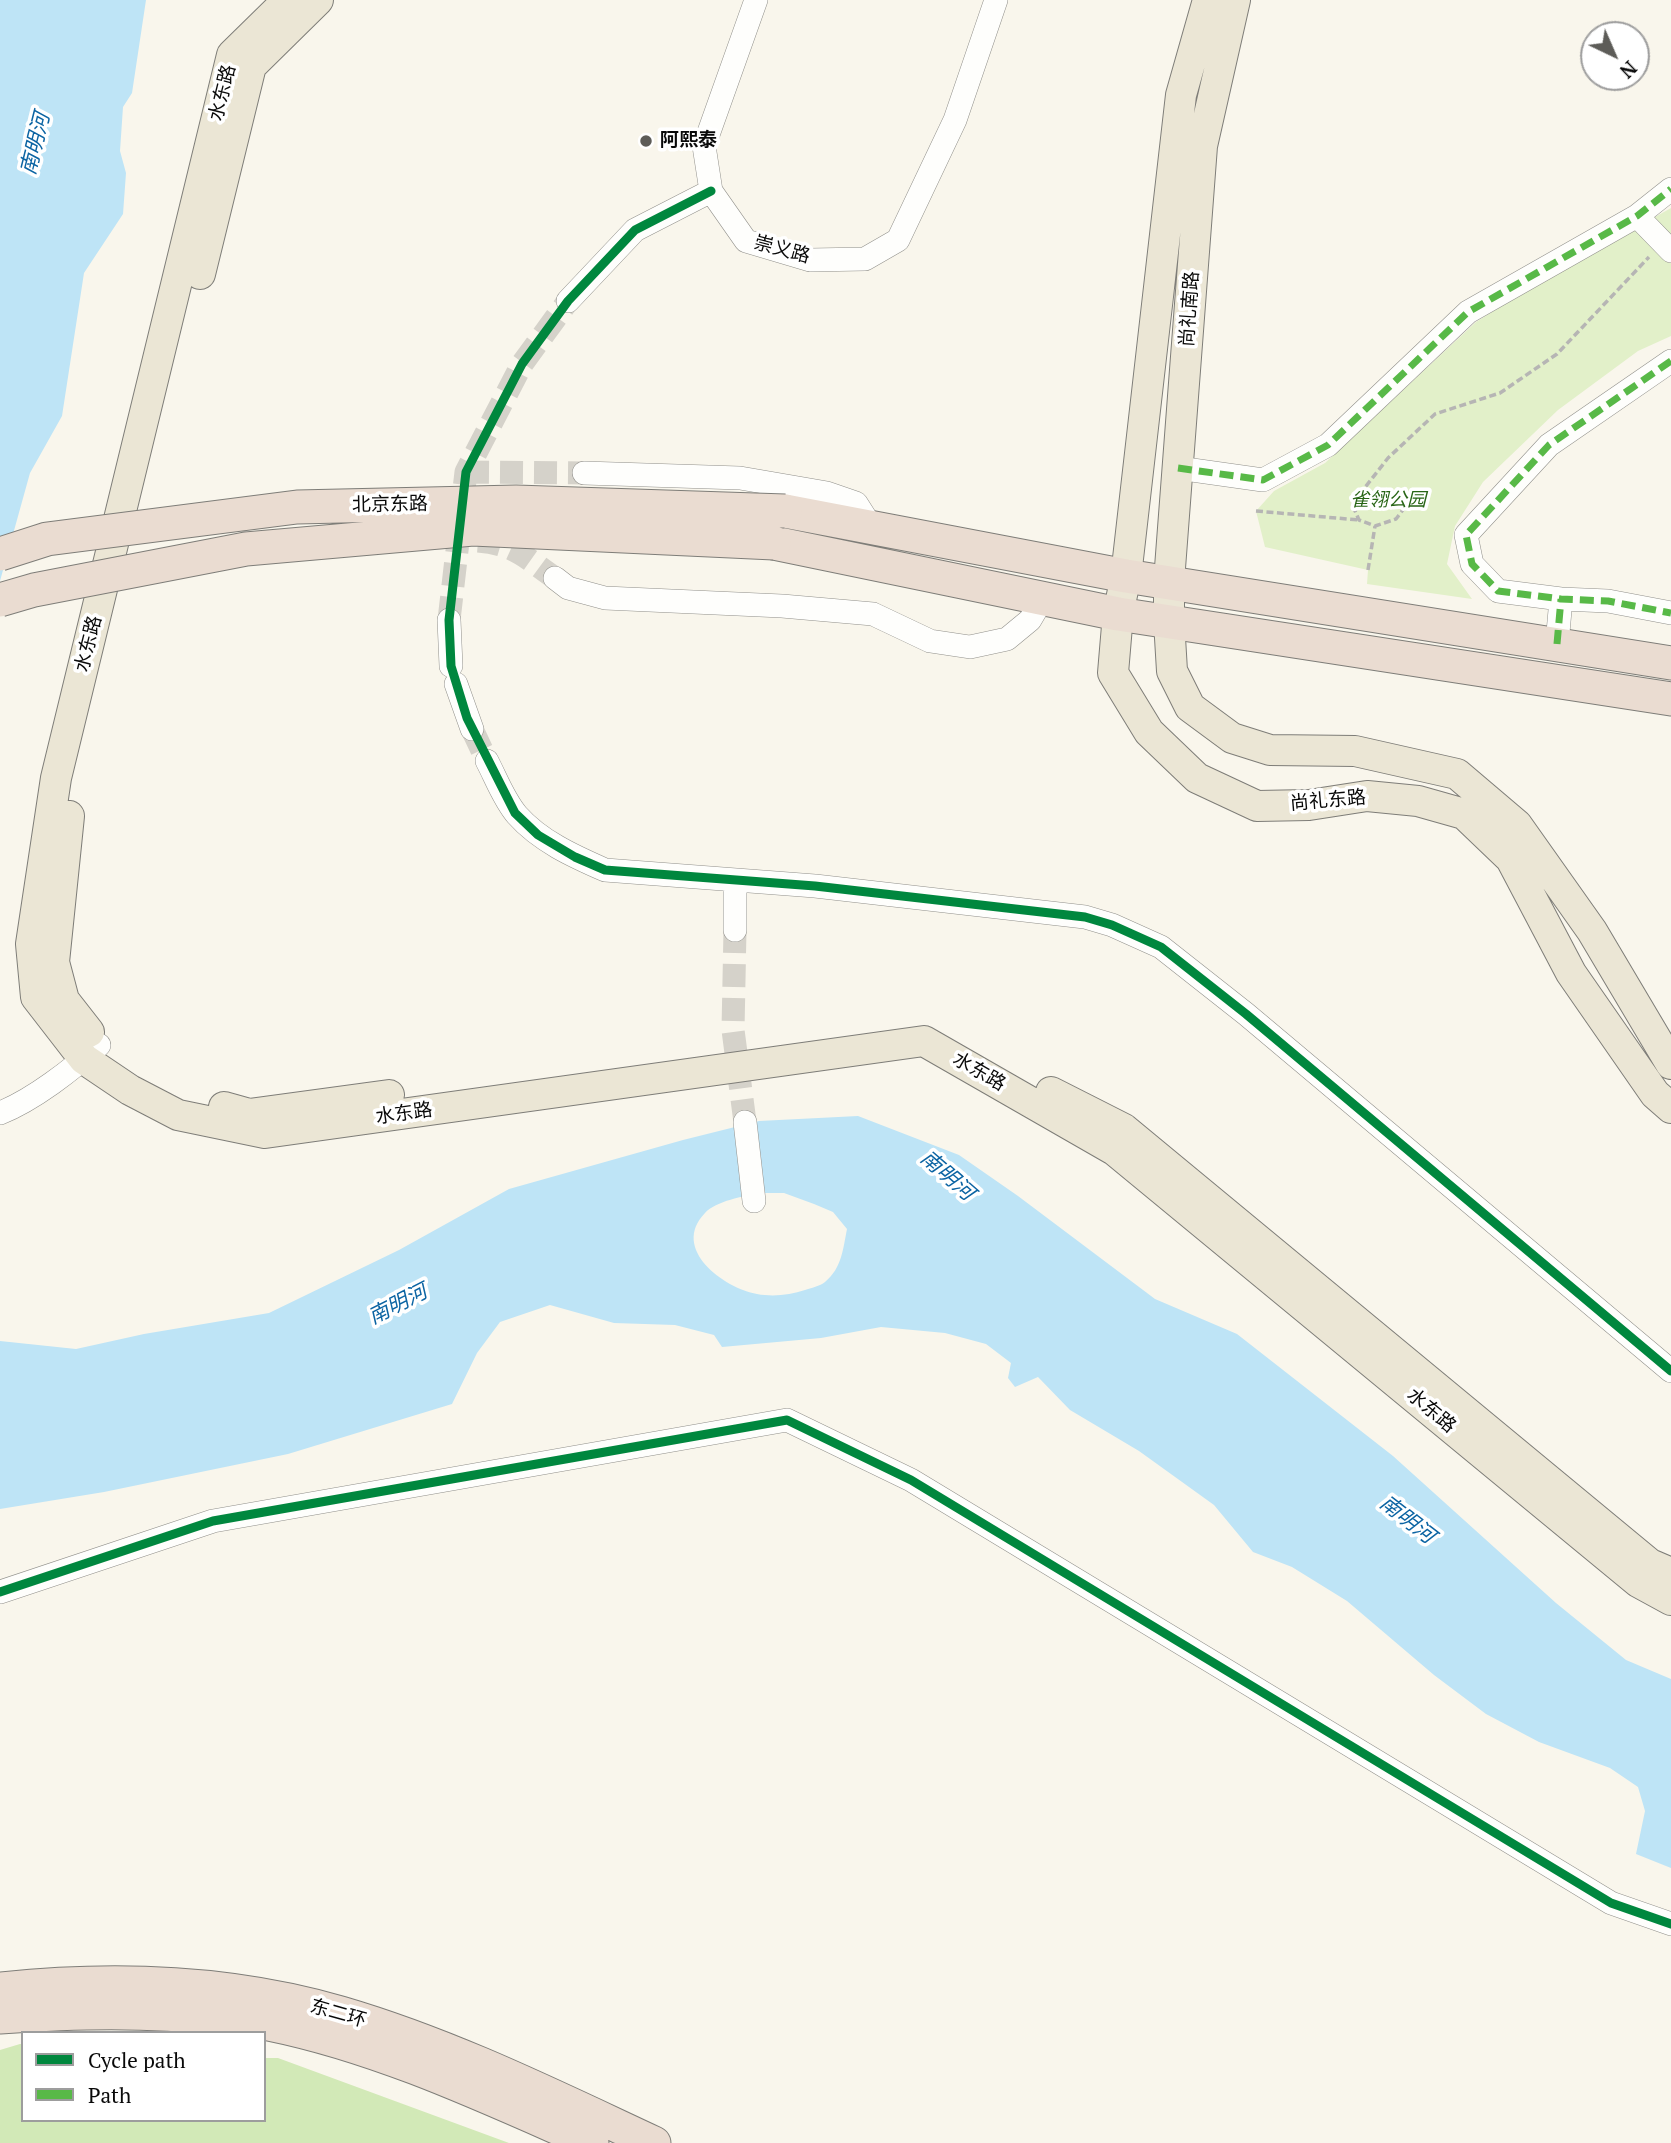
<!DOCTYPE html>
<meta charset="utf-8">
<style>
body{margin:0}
#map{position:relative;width:1671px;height:2143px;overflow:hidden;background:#f9f6ec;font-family:"PT Serif",serif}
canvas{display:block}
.legend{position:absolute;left:21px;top:2031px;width:245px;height:91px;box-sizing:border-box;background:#fff;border:2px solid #9d9d9d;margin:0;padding:9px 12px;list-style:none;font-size:21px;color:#090909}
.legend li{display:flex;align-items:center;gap:14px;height:35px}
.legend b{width:35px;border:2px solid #9d9d9d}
.north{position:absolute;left:1580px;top:21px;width:70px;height:70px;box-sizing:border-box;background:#fff;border:2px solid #9d9d9d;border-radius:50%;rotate:136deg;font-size:19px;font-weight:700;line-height:28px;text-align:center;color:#090909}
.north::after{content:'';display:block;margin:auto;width:24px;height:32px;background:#5d5c58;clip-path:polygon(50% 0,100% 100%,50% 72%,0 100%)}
</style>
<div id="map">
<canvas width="1671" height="2143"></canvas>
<ul class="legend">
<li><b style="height:9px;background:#00873e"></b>Cycle path</li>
<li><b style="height:9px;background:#58b947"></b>Path</li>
</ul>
<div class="north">N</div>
</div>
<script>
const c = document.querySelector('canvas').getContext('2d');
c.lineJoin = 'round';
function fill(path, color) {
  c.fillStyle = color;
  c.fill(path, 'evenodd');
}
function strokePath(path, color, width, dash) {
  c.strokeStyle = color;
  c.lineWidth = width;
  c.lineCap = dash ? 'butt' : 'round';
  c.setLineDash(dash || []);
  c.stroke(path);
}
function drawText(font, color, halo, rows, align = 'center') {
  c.font = font + ' "PT Serif","Noto Sans SC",serif';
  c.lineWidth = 7;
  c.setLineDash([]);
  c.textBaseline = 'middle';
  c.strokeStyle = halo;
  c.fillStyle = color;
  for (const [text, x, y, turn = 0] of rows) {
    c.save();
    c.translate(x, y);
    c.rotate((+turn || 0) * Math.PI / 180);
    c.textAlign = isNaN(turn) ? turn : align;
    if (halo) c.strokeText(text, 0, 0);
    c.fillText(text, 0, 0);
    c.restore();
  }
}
fill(new Path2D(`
 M1671,208V336L1638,351L1558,410L1483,482L1455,526L1447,564L1472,599L1367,584L1368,570L1265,547L1256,511L1274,491L1325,463L1476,322L1538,283Z`), '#e2f0c9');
fill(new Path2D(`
 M20,2044H23V2120H264V2058H278L509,2143H0V2050Z`), '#d2e9b7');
fill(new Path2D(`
 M0,0H146L132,93L123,107L120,151L126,173L123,214L84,273L62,416L30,473L0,581Z
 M858,1116L959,1155L1018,1196L1155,1299L1237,1334L1393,1456L1556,1603L1626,1660L1671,1679V1868L1636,1854L1645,1811L1638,1787L1610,1768L1539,1742L1486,1714L1434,1675L1347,1601L1292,1567L1253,1552L1214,1505L1139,1451L1070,1410L1038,1377L1015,1387L1008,1378L1011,1363L986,1344L945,1333L881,1327L821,1338L722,1347L714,1335L675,1325L614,1323L550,1305L500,1322L477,1353L452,1404L288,1454L104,1492L0,1509V1341L76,1349L144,1334L269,1313L399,1250L509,1189L683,1140L759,1121ZM760,1193H784L814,1204L833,1212L847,1229C843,1249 842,1268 825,1282C820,1286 811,1288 805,1290C790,1295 773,1297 757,1294C724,1288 670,1249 705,1213C716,1201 744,1196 760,1193Z`), '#bee4f6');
strokePath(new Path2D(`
 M466,472L584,473
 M478,541C515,544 527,559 555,578
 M449,620L466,472L522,364L568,301
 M472,729L487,761
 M735,930L733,1030L745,1122`), '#d5d2ca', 23, [23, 11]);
const minor = new Path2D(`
 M756,0L704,146L711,191L746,241L810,260L865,259L898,240L955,120L996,0
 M1637,216L1671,251
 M568,301L635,230L711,191
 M1671,361L1549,445L1466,535L1472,564L1498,591L1561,599L1608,601L1671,613
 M1178,468L1263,480L1328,445L1468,312L1637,216L1671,189
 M584,473L740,478L827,493L856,503L872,528
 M555,578L568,588L605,598L782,606L873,614L930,641L970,647L1007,639L1030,620L1043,598
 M449,620L451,666
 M1557,644L1561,599
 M456,684L472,729
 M487,761C496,778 504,800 517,815C540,841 573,856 605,870L815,886L1085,917L1112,925L1161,947L1246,1014L1671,1371
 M735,930V880
 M0,1113C33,1100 73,1069 99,1045
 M745,1122L754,1201
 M0,1592L213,1521L787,1420L911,1480L1611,1903L1671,1924`);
const major = new Path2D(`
 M288,0L232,55L56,778L31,944L36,997L84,1059L130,1090L178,1115L265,1133L924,1041L1114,1150L1638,1582L1671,1600
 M1208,0L1181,95L1126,576L1118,614L1113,673L1149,732L1197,778L1257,806L1309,805L1367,796L1418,801L1464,814L1511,859L1571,973L1655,1094L1671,1108
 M1235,0L1202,146L1169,581V621L1172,671L1190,707L1232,738L1270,750L1355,751L1457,774L1517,825L1592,931L1671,1064
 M200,274L251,66L318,0
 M69,816L54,962L64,1000L89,1032
 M1051,1092L1124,1129L1650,1564L1671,1573
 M224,1107L249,1114L389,1095`);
const highway = new Path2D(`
 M785,511L1126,576L1671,663
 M774,543L1118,614L1671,699
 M0,1989C113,1977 231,1981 341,2013C450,2045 551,2095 654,2143
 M0,2017C75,2012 148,2010 222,2019C238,2021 254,2021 269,2024C382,2047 487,2097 592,2143`);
strokePath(minor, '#91908b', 24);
strokePath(major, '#7e7d78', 32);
strokePath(highway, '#7e7d78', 35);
strokePath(new Path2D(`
 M1418,490L1396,519L1375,526L1359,520L1352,504L1388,458L1435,414L1500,393L1557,354L1649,257
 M1256,511L1359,520
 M1368,570L1375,526`), '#b6b5b4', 3.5, [7, 3.5]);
strokePath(minor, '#fefefc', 23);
strokePath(major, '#ebe6d5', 30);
strokePath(highway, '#eadcd1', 33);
const highwayBridge = new Path2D(`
 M0,554L47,539L297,507L516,502L785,511
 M0,600L34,590L246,549L473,529L774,543`);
strokePath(highwayBridge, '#7e7d78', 35, []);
strokePath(highwayBridge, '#eadcd1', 33);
strokePath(new Path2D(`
 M1671,361L1549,445L1466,535L1472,564L1498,591L1561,599L1608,601L1671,613
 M1178,468L1263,480L1328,445L1468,312L1637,216L1671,189
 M1557,644L1561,599`), '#58b947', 7, [14, 7]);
strokePath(new Path2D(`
 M711,191L635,230L568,301L522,364L466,472L449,620L451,666L467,718L515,813L538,835L575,857L605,870L815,886L1085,917L1112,925L1161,947L1246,1014L1671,1371
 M0,1592L213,1521L787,1420L911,1480L1611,1903L1671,1924`), '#00873e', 9);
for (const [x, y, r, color] of [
 [646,141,7,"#5d5c58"]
]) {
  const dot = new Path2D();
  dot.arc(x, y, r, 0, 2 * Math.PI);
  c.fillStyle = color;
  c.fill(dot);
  strokePath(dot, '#fff', 2.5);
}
drawText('19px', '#090909', '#fff', [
 ["水东路",223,93,-76],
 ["崇义路",782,250,15],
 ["尚礼南路",1190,309,-86],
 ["北京东路",390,505,-1],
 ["水东路",89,644,-76],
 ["尚礼东路",1328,801,-5],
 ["水东路",979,1072,30],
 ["水东路",404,1114,-8],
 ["水东路",1431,1411,40],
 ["东二环",338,2014,16]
]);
drawText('bold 19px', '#090909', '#fff', [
 ["阿熙泰",660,141]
], 'left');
drawText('italic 19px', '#286516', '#fff', [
 ["雀翎公园",1388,501]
]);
drawText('italic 21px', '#0b64a3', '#fff', [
 ["南明河",36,144,-76],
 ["南明河",947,1176,41],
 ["南明河",398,1305,-27],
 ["南明河",1407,1520,38]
]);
</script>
